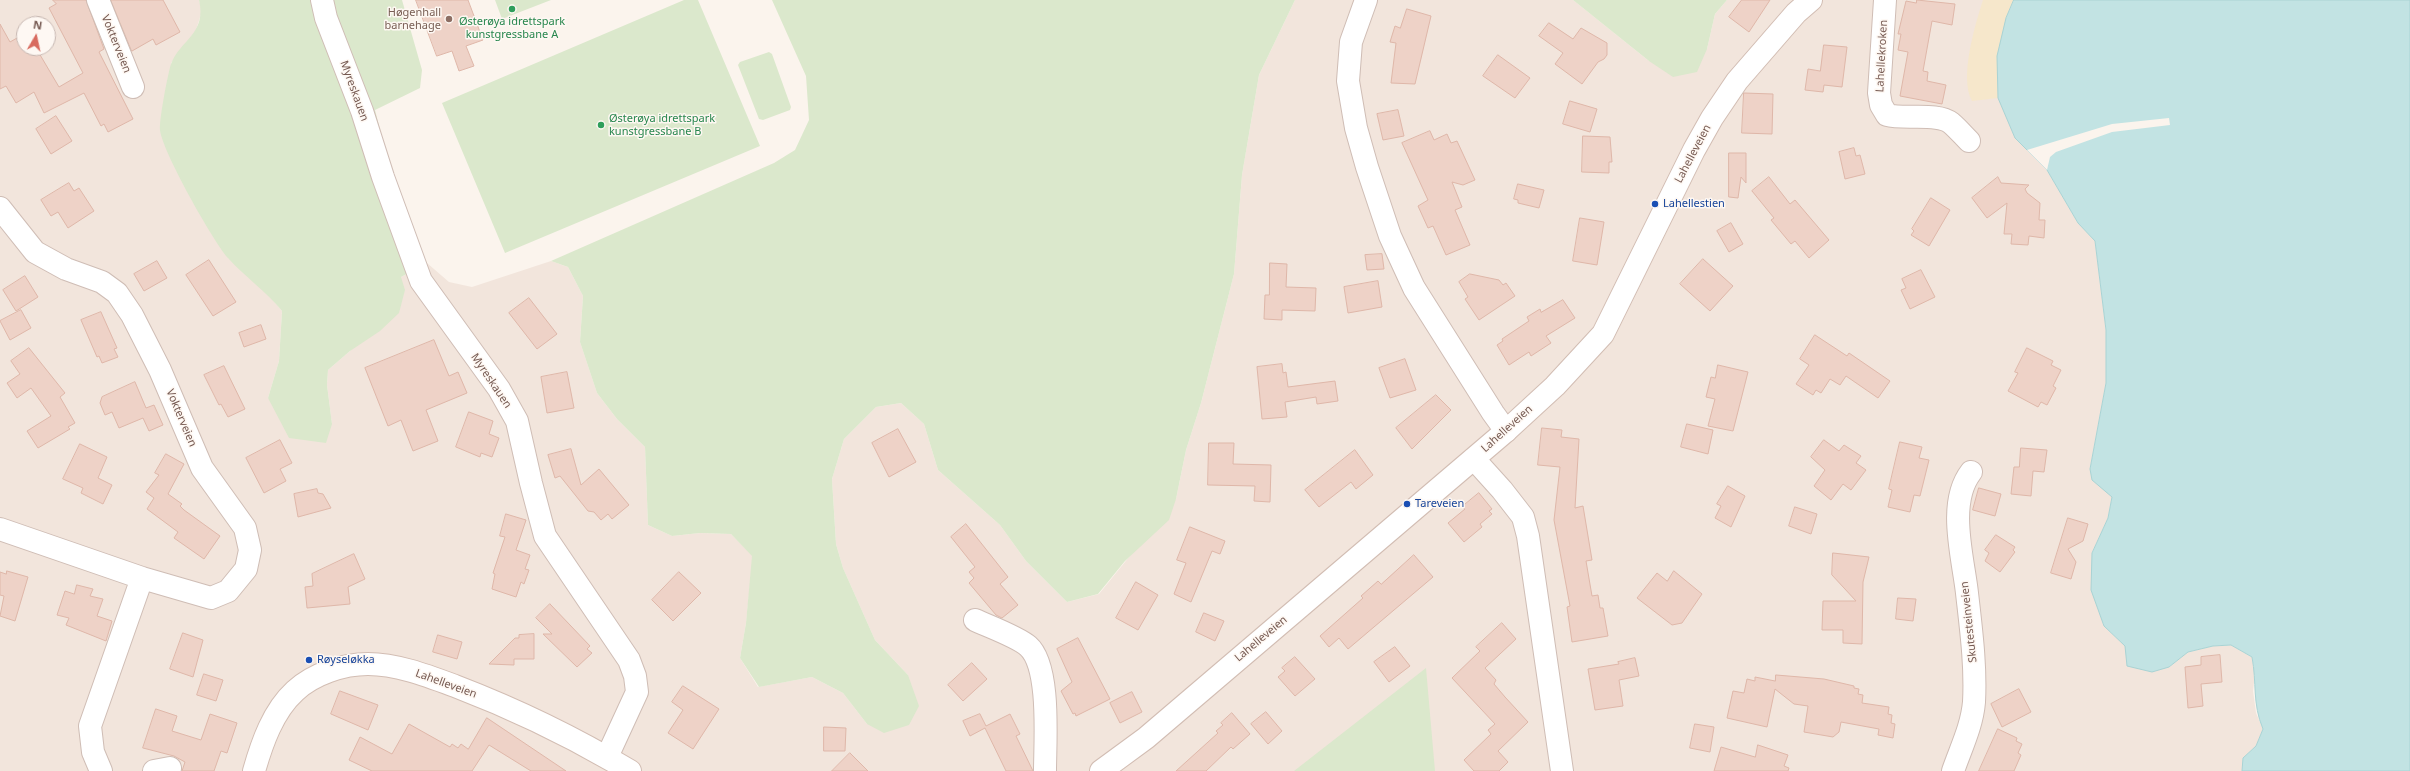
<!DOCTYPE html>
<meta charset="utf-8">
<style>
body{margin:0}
#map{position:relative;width:2410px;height:771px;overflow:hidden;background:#fbf4ed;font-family:"Noto Sans",sans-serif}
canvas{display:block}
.north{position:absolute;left:16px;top:16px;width:40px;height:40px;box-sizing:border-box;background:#fef8f3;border:1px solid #c7b8b2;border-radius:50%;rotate:9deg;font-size:11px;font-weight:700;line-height:16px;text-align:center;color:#755951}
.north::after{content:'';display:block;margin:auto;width:14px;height:18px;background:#d86b5f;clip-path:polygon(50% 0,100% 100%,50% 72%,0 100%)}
</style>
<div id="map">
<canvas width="2410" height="771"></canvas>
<div class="north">N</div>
</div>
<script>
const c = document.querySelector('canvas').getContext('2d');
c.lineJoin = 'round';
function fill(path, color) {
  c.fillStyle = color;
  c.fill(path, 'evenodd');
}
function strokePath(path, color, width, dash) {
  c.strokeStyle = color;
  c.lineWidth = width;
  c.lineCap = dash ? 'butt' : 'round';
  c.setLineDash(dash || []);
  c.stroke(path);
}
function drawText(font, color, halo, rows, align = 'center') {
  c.font = font + ' "Noto Sans",sans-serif';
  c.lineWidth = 3;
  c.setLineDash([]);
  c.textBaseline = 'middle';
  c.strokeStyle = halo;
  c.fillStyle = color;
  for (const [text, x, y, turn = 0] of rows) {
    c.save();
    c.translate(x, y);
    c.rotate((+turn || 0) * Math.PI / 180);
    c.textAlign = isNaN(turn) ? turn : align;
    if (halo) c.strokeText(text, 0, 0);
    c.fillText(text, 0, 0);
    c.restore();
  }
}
fill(new Path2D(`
 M0,0H199L202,11L195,33L171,63L269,295L282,311L279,361L268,398L332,424L327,385L328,370L350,351L401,277L427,263L449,282L472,287L551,261L568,267L583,296L580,342L597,393L617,419L645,447L648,525L672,536L700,533L731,534L753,556L746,623L740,658L758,687L812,677L843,693L867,724L908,675L875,640L843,568L836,544L832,479L844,439L876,407L901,403L924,424L938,470L1000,525L1026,561L1067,602L1099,594L1176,499L1186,450L1201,403L1234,274L1242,175L1259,75L1295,0H1573L1649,61L1707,49L1715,14L1727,0H2014L2006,18L2015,138L2047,170L2078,223L2095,241L2106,330V383L2090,469L2112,497L2108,518L2092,553L2104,626L2125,646L2169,667L2188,652L2213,646L2231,645L2252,657L2255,674L2253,691L2256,713L2263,729L2256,746L2243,758L2242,771H0ZM24,24H48V48H24Z`), '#f2e5dc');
fill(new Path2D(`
 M199,0H402L422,70L420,88L375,110L404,224L427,263L401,277L405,290L399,313L380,331L350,351L328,370L327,385L332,424L326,443L289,438L268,398L279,361L282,311C266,291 245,277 228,258C213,241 162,151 160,130C159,120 168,73 171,64C180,40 207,34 199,0Z
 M495,0H551L502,19Z
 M684,0H698L760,146L505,253L442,103Z
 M772,0H1295L1259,75L1242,175L1234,274L1201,403L1186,450L1176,499L1169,520L1125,561L1098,594L1067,602L1026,561L1000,525L938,470L924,424L901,403L876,407L844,439L832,479L836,544L843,568L875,640L908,675L919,706L909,725L884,733L867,724L843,693L812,677L759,687L740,658L746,623L752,556L731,534L700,533L672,536L648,525L645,447L617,419L597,393L580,342L583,296L568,267L551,261L774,163L795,150L809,120L806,76Z
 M1573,0H1727L1715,14L1707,49L1697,72L1673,77L1649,61Z
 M769,52L772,54L791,107L790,110L763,120L759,119L738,65L740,62Z
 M1426,668L1435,771H1294Z`), '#dbe8cc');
fill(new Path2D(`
 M1983,0H2014C1999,36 1997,59 1998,98L1972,101C1959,78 1975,25 1983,0Z`), '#f6e7cb');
const water = new Path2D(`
 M2014,0H2410V771H2242L2243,758L2256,746L2263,729C2252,703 2257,683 2252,657L2231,645L2213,646L2188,652L2169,667L2152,672L2127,666L2125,646L2104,626L2091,590L2092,553L2108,518L2112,497L2092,480L2090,469L2106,383V330L2095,241L2078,223L2047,170L2015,138L1998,98L1997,56L2006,18Z`);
fill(water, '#c2e3e3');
strokePath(water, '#a9d3d4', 1);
fill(new Path2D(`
 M2169,118L2170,125L2112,132L2056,152L2050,157L2047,170L2027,150L2112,124Z`), '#fbf4ed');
const building = new Path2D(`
 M53,0H86L104,49L99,52L133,119L108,132L104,124L101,126L84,93L44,113L34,92L16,103L6,86L0,89V24L10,42L24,34V48H36L59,87L83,73L49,8L56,4Z
 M111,0H163L180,32L156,45L153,39L132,51Z
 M416,0H468L483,40L466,46L474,66L459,71L452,51L437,56Z
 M1742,0H1770L1749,32L1729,17Z
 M1917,0L1955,4L1952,25L1932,21L1923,71L1928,72L1927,81L1946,85L1942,104L1900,96L1908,52L1898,50L1901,34H1898L1906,1L1916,3Z
 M1407,9L1431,16L1415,84L1391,83L1396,43L1390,42L1395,26L1400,28Z
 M1549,23L1573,39L1581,28L1607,43V55L1604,59L1598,62L1582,84L1555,64L1563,53L1539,36Z
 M1824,45L1847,47L1842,87L1824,85L1823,92L1805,90L1808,69L1820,71Z
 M1498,55L1530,78L1515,98L1483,76Z
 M1744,93L1773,94L1772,134L1742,133Z
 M1570,101L1597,109L1590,132L1563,124Z
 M1398,110L1404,136L1383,140L1377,114Z
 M56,116L72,141L51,154L36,129Z
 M1430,131L1434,140L1447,134L1451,143L1457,141L1475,180L1463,185L1452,182L1462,207L1455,210L1470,245L1446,255L1433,226L1428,228L1418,206L1428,200L1402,143Z
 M1583,136L1610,137L1612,162H1609V173L1582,172Z
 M1854,148L1856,156L1860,155L1865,174L1845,179L1839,152Z
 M1729,153H1746V183L1741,177L1738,198L1729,197Z
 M1769,177L1790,204L1795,200L1829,240L1809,258L1795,241L1791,244L1771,220L1774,218L1752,191Z
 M1998,177L2001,183L2029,185L2025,189L2027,193L2040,203L2039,220H2045L2044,238L2029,236L2028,245L2011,244L2012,234H2004L2007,203L1987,218L1972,198Z
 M69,183L74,191L79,188L94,211L68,228L58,212L51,216L41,200Z
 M1518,184L1544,190L1539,208L1518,203V200L1514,199Z
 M1931,198L1950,210L1929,246L1911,235L1914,231L1912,229Z
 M1580,218L1604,222L1597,265L1573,261Z
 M1731,223L1743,244L1729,252L1717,231Z
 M1382,254L1384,269L1367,270L1365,255Z
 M1703,259L1733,286L1710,311L1680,284Z
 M209,260L236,302L213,316L186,275Z
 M157,261L167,278L144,291L134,274Z
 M1270,263L1287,264L1286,287L1316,288L1315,311L1282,310V320L1264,319L1265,295H1269Z
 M1921,270L1935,297L1910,309L1901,290L1906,288L1902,279Z
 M1470,274L1499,280L1503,285L1506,283L1515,296L1479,320L1465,299L1468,297L1459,282Z
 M25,276L38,297L16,311L3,290Z
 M1378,281L1382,307L1348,313L1344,287Z
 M529,298L557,334L537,349L509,313Z
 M1563,300L1575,318L1546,336L1551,343L1531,356L1529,352L1509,365L1497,345L1503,341L1502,339L1529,321L1527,317L1540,309L1541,312Z
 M21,310L31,328L10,340L0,321Z
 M101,312L117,348L114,349L118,357L102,363L99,356L97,357L81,320Z
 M261,325L266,339L244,347L239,333Z
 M1815,335L1847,356L1849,353L1890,381L1878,398L1846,376L1840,385L1830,379L1821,393L1816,390L1813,395L1796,384L1809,365L1800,359Z
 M434,340L449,376L458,372L467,393L426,410L438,441L413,451L401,420L388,426L365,368Z
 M29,348L65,393L60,397L75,423L68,427L70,429L38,448L27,431L51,416L31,388L17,398L7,383L20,374L11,361Z
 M2027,348L2053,361L2051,365L2061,370L2053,386L2056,388L2047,405L2041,402L2038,407L2008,391L2018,373L2015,372Z
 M1405,359L1416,390L1390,398L1379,368Z
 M1282,364L1283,373L1286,372L1288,387L1335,381L1338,401L1317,404L1316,397L1285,402L1287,417L1262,419L1257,367Z
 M1718,365L1748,372L1733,431L1708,426L1715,399L1706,397L1711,377L1715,378Z
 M224,366L245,409L228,417L221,404L219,405L204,375Z
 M567,372L574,408L547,413L541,377Z
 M135,382L146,408L154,405L163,425L149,431L143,418L119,428L112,412L105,415L100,403L102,397Z
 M1436,395L1451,410L1412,449L1396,428Z
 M469,412L493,421L489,434L499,438L492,457L481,453L480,457L456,447Z
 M1687,424L1713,430L1708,454L1681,447Z
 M1542,428L1562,430L1561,437L1579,439L1575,508L1583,506L1592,560L1586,561L1592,596L1598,595L1600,608H1603L1608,636L1572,642L1567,607L1570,606L1554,520L1560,467L1538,465Z
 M898,429L916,462L889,477L872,443Z
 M280,440L292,463L280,469L286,481L264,493L246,458Z
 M1824,440L1839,451L1844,445L1861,456L1856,463L1866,470L1851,490L1843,484L1831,500L1814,486L1825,470L1811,457Z
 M1900,442L1922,447L1919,458L1929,460L1920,496L1914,495L1910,512L1888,507L1892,490L1889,489Z
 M1209,443H1234L1233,464L1271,465L1270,502L1254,501L1255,486L1208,485Z
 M80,444L107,457L98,478L112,485L103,504L81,493L83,488L63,479Z
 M2021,448L2047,450L2044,472L2033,471L2031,496L2011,494L2014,467H2019Z
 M571,449L581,485L599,469L629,505L612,519L608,514L601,520L594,512L588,511L560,476L555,478L548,455Z
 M1355,450L1373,475L1356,489L1351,482L1319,507L1305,490Z
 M166,454L184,464L168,494L182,504L180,506L184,510L220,536L204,559L174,538L178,532L147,509L154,498L146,492L159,475L155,473Z
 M1728,486L1745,496L1731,527L1715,518L1721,506L1717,504Z
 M1979,488L2001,494L1995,516L1973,510Z
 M317,489L318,493L323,494L331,508L298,517L294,494Z
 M1479,493L1492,509L1489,511L1492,514L1480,524L1482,527L1464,542L1448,523L1465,509L1462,507Z
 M1795,507L1817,514L1811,534L1789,526Z
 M506,514L526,520L516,550L530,555L525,569L529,570L524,584L521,582L516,597L492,589L495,574L493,573L505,537L500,536Z
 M2068,518L2088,524L2083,541L2068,549L2076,562L2071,579L2051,573Z
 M966,524L1008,577L1000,584L1018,605L1002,618L996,615L969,583L974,578L969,572L975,567L951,537Z
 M1190,527L1225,541L1220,554L1212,551L1191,602L1174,594L1186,563L1177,560Z
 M1996,535L2015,547L2013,550L2015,552L2000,572L1985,561L1989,553L1985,550Z
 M1833,553L1869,557L1863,582L1862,644L1843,643V630H1822L1823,601H1856L1832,575Z
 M354,554L365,579L348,587L350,604L307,608L305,587L313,586L312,574Z
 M1414,555L1433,577L1348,649L1339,638L1329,647L1320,636L1363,598L1361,596L1378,581L1381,584Z
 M7,571L28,577L15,621L0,616L4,596L0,595V572L6,574Z
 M1674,571L1702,594L1682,623L1672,625L1637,598L1657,573L1667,581Z
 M679,572L701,593L673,621L652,600Z
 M1136,582L1158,595L1138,630L1116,618Z
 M77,585L93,589L90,596L103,599L97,616L112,621L106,641L66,625L69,618L57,615L65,591L74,594Z
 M1898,598L1916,599L1913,621L1896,619Z
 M550,604L590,646L587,649L592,653L577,667L543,634H552L536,618Z
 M1204,613L1224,621L1215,641L1196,632Z
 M1502,623L1516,639L1485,668L1496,680L1494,684L1505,697L1528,722L1498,751L1508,762L1499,771H1474L1464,760L1491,734L1488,730L1495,724L1452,678L1480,651L1476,647Z
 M183,633L203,640L193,677L170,669Z
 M534,634V659H514V665L489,664L515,638H519V635Z
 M438,635L462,642L457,659L433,652Z
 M1078,638L1110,699L1076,716L1075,713L1073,714L1061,691L1072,682L1057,649Z
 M1395,647L1410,666L1389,682L1374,662Z
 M2220,655L2222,682L2201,684L2203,706L2188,708L2185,667L2201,665V657Z
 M1295,657L1315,679L1295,696L1278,677L1285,671L1282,668Z
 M1635,658L1639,676L1619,680L1623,706L1595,710L1588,669L1619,664L1618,662Z
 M972,663L987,679L963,701L948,685Z
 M204,674L223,680L216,701L197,695Z
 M1776,675L1824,679L1854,686V688L1859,689L1858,694L1863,695L1862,703L1889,707L1888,714L1892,715L1891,723L1895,724L1893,738L1878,735L1879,729L1841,722L1839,732L1833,737L1804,732L1808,706L1794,704L1775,689L1767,727L1727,718L1733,691L1744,693L1747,679L1755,681V677L1775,681Z
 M683,686L719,709L693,749L668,733L683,710L672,702Z
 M2019,689L2031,712L2002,727L1991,704Z
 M340,691L378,705L368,730L331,714Z
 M1132,692L1142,712L1120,723L1110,703Z
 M156,709L177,716L172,731L201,740L210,714L237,723L227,753L221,751L214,771H182L185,762L174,756L143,748Z
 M1266,712L1282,731L1268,744L1251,724Z
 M1232,713L1250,734L1233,749L1231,747L1206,771H1176L1218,733L1216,731L1223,725L1221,723Z
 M980,714L986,726L1010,714L1020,734L1016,736L1033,771H1006L985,728L970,736L963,721Z
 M487,718L566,771H531L489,745L472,771H372L349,760L360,737L392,754L409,724L450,747L452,744L458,748L461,744L468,749Z
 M1695,724L1714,727L1710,752L1690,748Z
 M824,727L846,728L845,751H824Z
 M1998,729L2017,738L2016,741L2022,744L2018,753L2021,755L2014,771H1979Z
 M1758,745L1788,755L1784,766L1789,768L1788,771H1714L1721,747L1755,757Z
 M850,753L868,771H832Z`);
fill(building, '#eed2c7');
strokePath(building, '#dfb7a9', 1);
const street = new Path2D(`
 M98,0L133,87
 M322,0L326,18L362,111L383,177L421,281L499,389L517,421L531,483L545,536L629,660L635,676L637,692L607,757
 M1366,0L1351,42L1348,81L1356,128L1367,167L1390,236L1414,288L1493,413L1506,431
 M1885,0L1879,93L1881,105L1887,115C1905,120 1937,112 1951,123C1957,128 1963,135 1969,141
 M0,208L35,252L66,269L102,282L117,293L132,315L160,370L202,468L245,528L250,550L246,569L228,591L211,598L142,578L0,529
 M1474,459L1502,490L1523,517L1528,536L1562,771
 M975,620C988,626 1018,637 1028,646C1051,666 1045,742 1045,771
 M101,771L93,752L90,726L142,578
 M154,771L170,768
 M1953,771C1961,748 1972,726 1974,702C1976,666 1971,629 1967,593C1963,557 1947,503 1971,472`);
const secondary = new Path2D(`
 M254,771C262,743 273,711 295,691C313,674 343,664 368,664C397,664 428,676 455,686C515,709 575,738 630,771
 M1101,771L1146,738L1506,431L1555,386L1603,334L1694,150L1712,118L1737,81L1796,13L1811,0`);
strokePath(street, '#cfbdb5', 24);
strokePath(secondary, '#d2bdb3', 24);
strokePath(street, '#fff', 22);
strokePath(secondary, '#fff', 22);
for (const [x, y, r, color] of [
 [512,9,4,"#2e9e5b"],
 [449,19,4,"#8d6e63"],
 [601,125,4,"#2e9e5b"],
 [1655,204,4,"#1a4fb4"],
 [1407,504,4,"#1a4fb4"],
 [309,660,4,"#1a4fb4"]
]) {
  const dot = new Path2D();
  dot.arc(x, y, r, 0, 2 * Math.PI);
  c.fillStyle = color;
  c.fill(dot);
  strokePath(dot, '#fef8f3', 1.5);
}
drawText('11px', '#785e54', '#fef8f3', [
 ["Høgenhall",441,13],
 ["barnehage",441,26]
], 'right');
drawText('11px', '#27864d', '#fef8f3', [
 ["Østerøya idrettspark",512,22],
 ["kunstgressbane A",512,35],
 ["Østerøya idrettspark",609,119,"left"],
 ["kunstgressbane B",609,132,"left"]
]);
drawText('11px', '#755951', '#fef8f3', [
 ["Vokterveien",116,44,68],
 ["Lahellekroken",1882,56,-87],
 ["Myreskauen",354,91,70],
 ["Lahelleveien",1693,154,-62],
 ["Myreskauen",491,381,56],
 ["Vokterveien",181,418,67],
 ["Lahelleveien",1507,429,-42],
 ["Skutesteinveien",1969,622,-96],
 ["Lahelleveien",1261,639,-40],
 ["Lahelleveien",446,684,20]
]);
drawText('11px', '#164399', '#fef8f3', [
 ["Lahellestien",1663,204],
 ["Tareveien",1415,504],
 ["Røyseløkka",317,660]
], 'left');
</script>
